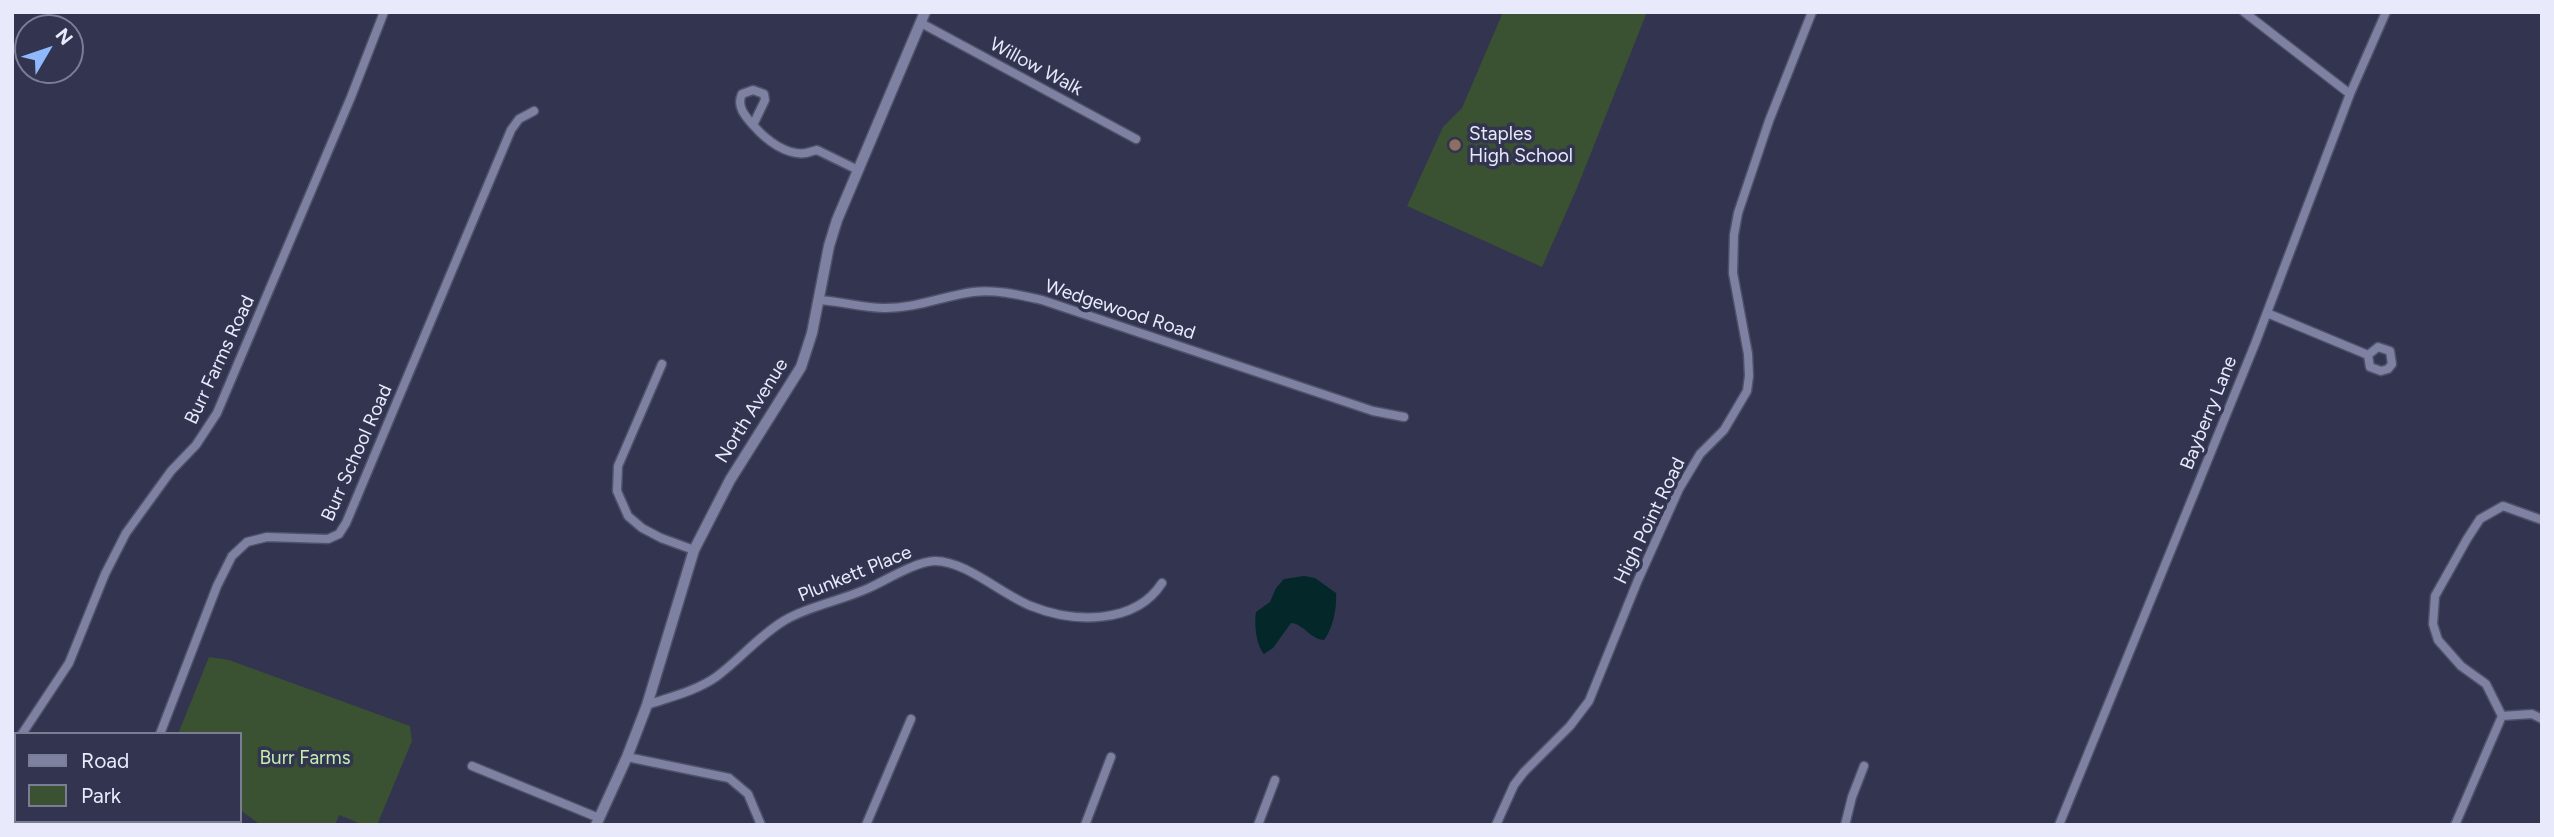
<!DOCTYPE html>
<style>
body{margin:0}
#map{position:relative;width:2554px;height:837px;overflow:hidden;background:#323450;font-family:Figtree,sans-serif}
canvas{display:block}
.frame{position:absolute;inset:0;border:14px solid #e8eafc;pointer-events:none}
.legend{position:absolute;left:14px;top:732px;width:228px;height:91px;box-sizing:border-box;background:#323450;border:2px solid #7b7d95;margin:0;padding:9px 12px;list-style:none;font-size:21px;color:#e8eafc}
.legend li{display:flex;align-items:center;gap:14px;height:35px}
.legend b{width:35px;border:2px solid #7b7d95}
.north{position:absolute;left:14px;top:14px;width:70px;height:70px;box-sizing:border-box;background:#323450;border:2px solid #7b7d95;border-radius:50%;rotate:51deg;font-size:19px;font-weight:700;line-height:28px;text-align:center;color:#e8eafc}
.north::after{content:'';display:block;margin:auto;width:24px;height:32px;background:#90b8fd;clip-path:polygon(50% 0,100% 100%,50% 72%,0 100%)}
</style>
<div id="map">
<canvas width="2554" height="837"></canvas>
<div class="frame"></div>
<ul class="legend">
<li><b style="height:9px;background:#7e81a1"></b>Road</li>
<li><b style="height:19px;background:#3a5132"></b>Park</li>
</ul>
<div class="north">N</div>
</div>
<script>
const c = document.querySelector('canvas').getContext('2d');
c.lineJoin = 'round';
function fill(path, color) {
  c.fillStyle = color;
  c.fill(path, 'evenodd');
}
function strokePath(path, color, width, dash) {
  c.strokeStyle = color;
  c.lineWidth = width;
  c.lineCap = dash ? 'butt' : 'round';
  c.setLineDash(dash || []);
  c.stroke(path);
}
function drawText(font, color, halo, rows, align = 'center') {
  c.font = font + ' Figtree,sans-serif';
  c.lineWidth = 7;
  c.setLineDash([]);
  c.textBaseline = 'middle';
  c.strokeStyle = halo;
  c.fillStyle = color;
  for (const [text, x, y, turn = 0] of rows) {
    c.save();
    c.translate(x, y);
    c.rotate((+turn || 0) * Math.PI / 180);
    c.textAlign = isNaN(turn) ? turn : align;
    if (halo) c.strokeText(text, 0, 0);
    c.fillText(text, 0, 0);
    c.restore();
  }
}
fill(new Path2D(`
 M1503,12H1647L1577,188L1542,267L1407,206L1443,127L1462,108Z
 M209,657L229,660L410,726L412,741L377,825H364L339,815L335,825H261L240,810V734H178Z`), '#3a5132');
fill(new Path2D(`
 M1304,576L1315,578L1336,593C1337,608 1333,628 1324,640C1310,639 1304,624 1291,623L1273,648L1264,654C1256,645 1254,623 1256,612L1270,602L1276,588L1284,579Z`), '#04282a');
const minor = new Path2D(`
 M2244,12L2350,94
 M921,23L1136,139
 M753,125L765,100L764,94L753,90L742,94C736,106 745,116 753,125L754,126C766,140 787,156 806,153C810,152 813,151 817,150L858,170
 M819,300C840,301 862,308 883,308C914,309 943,296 973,292C996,289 1020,295 1042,300L1373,411L1404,417
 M2267,313L2368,355L2378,347L2390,351L2392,364L2388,369L2381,371L2370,367L2368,355
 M662,364L618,466L617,491L628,516L642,528L661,538L694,550
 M647,705C670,697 696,691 716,677C739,660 758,637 782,622C805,607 844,600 871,587C888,579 917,561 935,561C966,561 1001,594 1031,606C1073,623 1135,625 1162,583
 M2502,716L2532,714L2542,719
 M22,734L69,663L105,574L126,533L171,471L196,445L217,413L351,97L384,12
 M160,734L217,586L232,556L247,542L267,537L328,539L339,534L346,523L511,130L519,119L534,111
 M12,751L16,745
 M627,757L729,778L748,794L761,825
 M472,766L599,818
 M125,825L126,821
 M866,825L911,719
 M1085,825L1111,757
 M1258,825L1275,780
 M1496,825L1514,785L1524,772L1570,726L1589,701L1638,580L1679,489L1700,454L1724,430L1747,391L1749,376L1748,354L1733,273L1734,235L1738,213L1769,121L1812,12
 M1845,825L1852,797L1864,766
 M2059,825L2255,344L2350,94L2386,12
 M2455,825L2502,716L2486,684L2461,666L2438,640L2433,624L2435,596L2467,539L2480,519L2503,506L2542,520`);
const tertiary = new Path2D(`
 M596,825L627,757L647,705L694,550L730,480L801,367L812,333L829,246L837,220L925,12`);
strokePath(minor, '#505169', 11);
strokePath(tertiary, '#505169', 13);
strokePath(minor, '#7e81a1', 8);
strokePath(tertiary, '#7e81a1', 10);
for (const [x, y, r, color] of [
 [1455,145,7,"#8d6e63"]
]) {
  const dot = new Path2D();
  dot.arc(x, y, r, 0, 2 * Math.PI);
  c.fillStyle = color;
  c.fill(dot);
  strokePath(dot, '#323450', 2.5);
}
drawText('19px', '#e8eafc', '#323450', [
 ["Willow Walk",1036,67,28],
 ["Wedgewood Road",1120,310,18],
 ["Burr Farms Road",220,360,-65],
 ["North Avenue",752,411,-58],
 ["Bayberry Lane",2209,413,-68],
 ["Burr School Road",357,453,-66],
 ["High Point Road",1650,521,-64],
 ["Plunkett Place",855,574,-22]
]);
drawText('19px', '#e8eafc', '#323450', [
 ["Staples",1469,134],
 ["High School",1469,156]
], 'left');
drawText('19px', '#c3f0b1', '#323450', [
 ["Burr Farms",305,758]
]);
</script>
